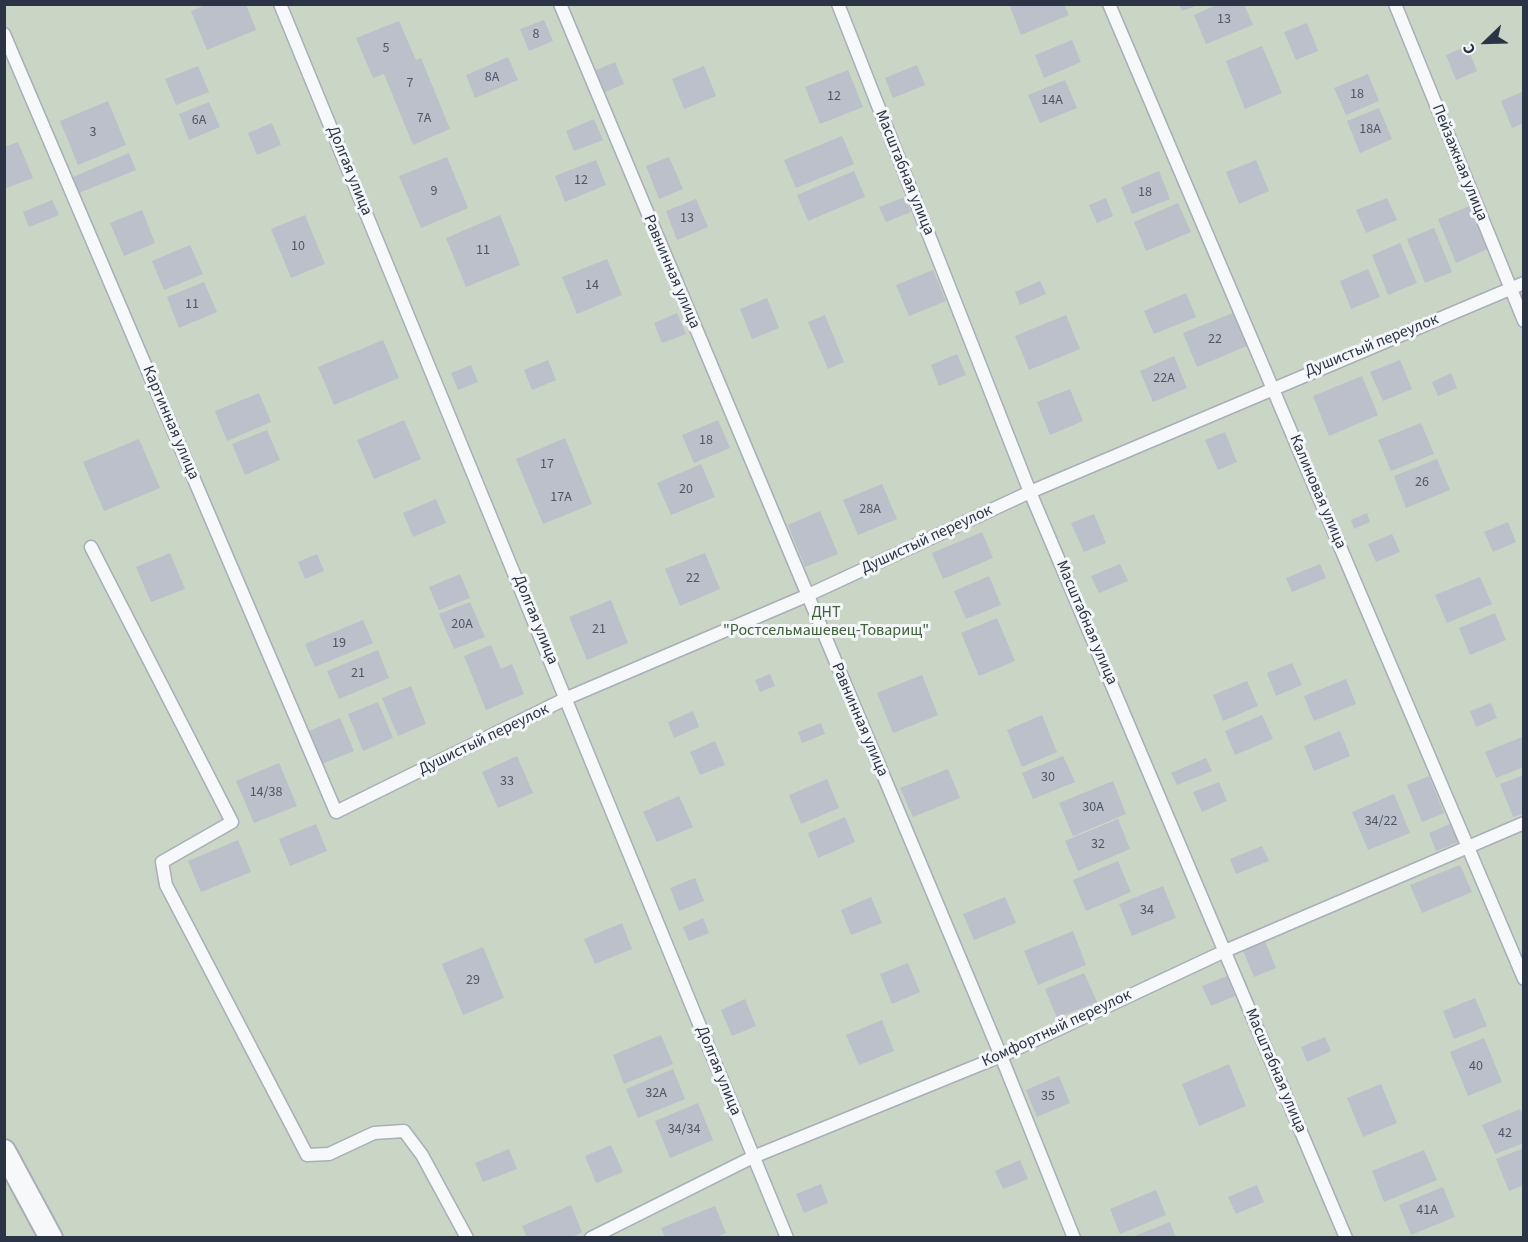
<!DOCTYPE html>
<meta charset="utf-8">
<style>
body{margin:0}
#map{position:relative;width:1528px;height:1242px;overflow:hidden;background:#e4e7ec;font-family:"Source Sans 3",sans-serif}
canvas{display:block}
.frame{position:absolute;inset:0;border:6px solid #2b3445;pointer-events:none}
.north{position:absolute;left:1456px;top:12px;width:60px;height:60px;-webkit-text-stroke:4px #f4f6f9;paint-order:stroke;rotate:247deg;font-size:16px;font-weight:700;line-height:24px;text-align:center;color:#2b3445}
.north::after{content:'';display:block;margin:auto;width:21px;height:27px;background:#2b3445;clip-path:polygon(50% 0,100% 100%,50% 72%,0 100%)}
</style>
<div id="map">
<canvas width="1528" height="1242"></canvas>
<div class="frame"></div>
<div class="north">С</div>
</div>
<script>
const c = document.querySelector('canvas').getContext('2d');
c.lineJoin = 'round';
function fill(path, color) {
  c.fillStyle = color;
  c.fill(path, 'evenodd');
}
function strokePath(path, color, width, dash) {
  c.strokeStyle = color;
  c.lineWidth = width;
  c.lineCap = dash ? 'butt' : 'round';
  c.setLineDash(dash || []);
  c.stroke(path);
}
function drawText(font, color, halo, rows, align = 'center') {
  c.font = font + ' "Source Sans 3",sans-serif';
  c.lineWidth = 6;
  c.setLineDash([]);
  c.textBaseline = 'middle';
  c.strokeStyle = halo;
  c.fillStyle = color;
  for (const [text, x, y, turn = 0] of rows) {
    c.save();
    c.translate(x, y);
    c.rotate((+turn || 0) * Math.PI / 180);
    c.textAlign = isNaN(turn) ? turn : align;
    if (halo) c.strokeText(text, 0, 0);
    c.fillText(text, 0, 0);
    c.restore();
  }
}
fill(new Path2D(`
 M5,5H1523V1237L5,1238Z`), '#c9d6c5');
fill(new Path2D(`
 M207,4H246L256,30L207,50L191,11Z
 M1009,4H1064L1069,15L1021,35Z
 M1179,4H1199V5L1182,11Z
 M1218,4H1244L1253,25L1206,44L1194,15Z
 M544,20L553,41L529,51L520,29Z
 M399,21L416,60L421,58L450,129L413,145L384,74L373,78L356,38Z
 M1307,23L1318,51L1296,60L1284,32Z
 M1072,40L1081,62L1044,78L1035,55Z
 M1262,46L1282,93L1245,109L1226,61Z
 M1467,46L1477,71L1456,80L1446,55Z
 M508,57L518,80L475,98L466,75Z
 M615,62L624,84L603,93L594,71Z
 M917,65L925,85L893,98L885,78Z
 M198,66L209,92L176,105L165,79Z
 M704,66L716,96L684,109L672,79Z
 M848,70L863,107L820,124L805,87Z
 M1368,74L1379,101L1346,115L1334,88Z
 M1065,80L1077,108L1040,123L1028,95Z
 M1524,91V123L1512,128L1501,101Z
 M108,101L126,145L78,165L60,121Z
 M209,102L220,127L189,140L179,114Z
 M1379,108L1392,139L1360,153L1347,121Z
 M594,119L603,140L574,151L566,131Z
 M272,123L281,145L257,155L248,133Z
 M842,136L854,164L796,188L784,160Z
 M18,142L33,178L4,189V147Z
 M129,153L136,170L79,193L73,177Z
 M447,157L468,208L421,228L399,176Z
 M669,157L683,189L659,199L646,166Z
 M596,160L606,185L565,202L555,176Z
 M1256,160L1269,191L1239,204L1226,172Z
 M854,171L865,197L808,221L797,195Z
 M1159,171L1170,199L1132,214L1121,187Z
 M905,197L911,212L886,222L879,207Z
 M1106,198L1113,216L1097,223L1089,205Z
 M1387,198L1397,220L1366,233L1356,210Z
 M696,199L708,227L677,240L666,211Z
 M52,200L59,215L29,227L23,212Z
 M1178,203L1191,232L1146,251L1134,222Z
 M1472,205L1490,248L1456,263L1438,219Z
 M142,210L155,243L124,256L110,223Z
 M305,215L325,264L291,278L271,229Z
 M500,215L520,265L466,287L446,238Z
 M1434,228L1452,272L1425,283L1407,239Z
 M1400,243L1417,283L1388,295L1372,255Z
 M190,245L203,274L164,290L152,261Z
 M607,259L622,295L577,314L562,277Z
 M1368,269L1380,297L1351,309L1340,281Z
 M933,270L946,301L909,316L896,285Z
 M1040,281L1046,294L1020,305L1015,292Z
 M204,282L217,312L179,328L167,297Z
 M1186,293L1196,317L1154,334L1144,311Z
 M767,298L779,328L752,339L740,309Z
 M677,313L686,334L662,343L654,323Z
 M1233,313L1247,346L1197,367L1183,333Z
 M825,315L844,362L828,369L808,322Z
 M1066,315L1080,349L1029,370L1015,336Z
 M383,340L399,378L334,405L318,367Z
 M957,354L966,375L939,386L931,365Z
 M1174,356L1187,388L1153,402L1140,371Z
 M548,360L556,380L532,390L524,370Z
 M1400,360L1412,389L1383,401L1370,372Z
 M471,365L478,382L458,390L451,373Z
 M1451,373L1457,388L1438,396L1432,382Z
 M1362,376L1378,415L1329,436L1313,396Z
 M1070,389L1083,421L1050,435L1037,402Z
 M259,393L271,422L227,441L215,411Z
 M404,420L421,459L374,479L357,440Z
 M718,420L730,448L694,463L682,435Z
 M1421,423L1434,454L1391,471L1378,440Z
 M267,430L280,460L245,475L232,444Z
 M1225,432L1237,462L1218,470L1205,440Z
 M565,438L592,504L543,524L516,459Z
 M139,439L160,488L104,511L83,462Z
 M1437,459L1450,490L1406,508L1394,476Z
 M701,464L715,497L671,515L657,483Z
 M882,484L897,519L858,535L843,500Z
 M436,499L446,523L413,537L403,513Z
 M820,511L838,554L805,567L788,525Z
 M1367,513L1370,522L1354,529L1351,520Z
 M1094,514L1106,543L1084,552L1071,523Z
 M1508,522L1516,542L1493,552L1484,532Z
 M982,532L993,558L943,579L932,553Z
 M1392,534L1400,552L1376,562L1368,544Z
 M170,553L185,589L151,602L136,567Z
 M705,553L720,589L680,606L665,569Z
 M317,554L324,571L305,579L298,562Z
 M1120,564L1128,581L1099,593L1091,576Z
 M1320,564L1326,578L1292,592L1286,578Z
 M460,574L470,598L439,610L429,587Z
 M989,576L1001,605L966,619L954,591Z
 M1480,577L1492,604L1447,623L1435,595Z
 M611,600L628,643L587,660L569,617Z
 M470,602L485,637L454,649L439,614Z
 M1495,613L1506,640L1470,655L1459,628Z
 M997,618L1015,661L979,676L961,633Z
 M363,620L373,643L315,667L305,644Z
 M491,645L501,669L512,664L524,694L486,710L464,656Z
 M378,650L389,678L339,699L327,671Z
 M1292,663L1302,685L1276,696L1267,673Z
 M770,674L775,686L760,692L755,680Z
 M922,675L938,715L893,733L877,693Z
 M1346,679L1356,704L1314,721L1304,696Z
 M1247,681L1258,706L1223,721L1213,695Z
 M411,686L426,724L398,736L382,698Z
 M378,702L393,738L363,751L348,714Z
 M1491,703L1497,718L1476,727L1470,711Z
 M693,711L699,727L674,738L668,722Z
 M1042,715L1057,752L1022,767L1007,730Z
 M1262,715L1273,739L1235,755L1225,731Z
 M340,718L354,751L317,766L304,733Z
 M821,723L825,734L802,743L798,732Z
 M1340,731L1350,756L1314,771L1304,746Z
 M1522,737L1524,767L1496,778L1485,752Z
 M715,741L725,765L700,775L690,752Z
 M517,756L533,793L498,808L482,772Z
 M1063,756L1075,782L1033,799L1022,773Z
 M1206,758L1212,771L1177,785L1171,773Z
 M279,763L297,806L254,823L236,781Z
 M948,769L960,798L913,817L900,788Z
 M1524,775V813L1513,817L1500,784Z
 M1429,776L1444,813L1422,822L1407,785Z
 M827,779L839,808L801,824L789,795Z
 M1113,781L1126,814L1073,836L1059,803Z
 M1219,782L1227,801L1202,812L1193,792Z
 M1394,794L1410,833L1368,850L1352,812Z
 M679,796L693,827L657,842L643,812Z
 M845,817L855,842L818,858L808,833Z
 M1118,819L1130,849L1078,871L1065,841Z
 M316,824L327,851L290,866L279,839Z
 M1450,824L1458,842L1436,851L1429,833Z
 M238,840L251,872L201,892L188,861Z
 M1262,846L1269,861L1236,874L1230,859Z
 M1118,861L1131,892L1086,911L1073,880Z
 M1460,865L1472,892L1422,913L1410,885Z
 M695,878L704,901L679,911L670,888Z
 M1163,886L1176,918L1132,936L1119,904Z
 M871,897L882,923L851,935L841,910Z
 M1005,897L1016,923L974,940L963,914Z
 M703,918L709,933L689,941L683,927Z
 M622,923L632,949L595,964L584,939Z
 M1073,931L1086,965L1038,985L1024,951Z
 M1262,934L1276,968L1254,977L1240,943Z
 M483,947L504,998L463,1015L442,964Z
 M908,963L920,992L892,1004L880,974Z
 M1084,973L1097,1002L1057,1018L1045,989Z
 M1227,976L1235,996L1211,1006L1202,986Z
 M1475,998L1487,1026L1454,1039L1443,1011Z
 M745,999L756,1026L732,1036L721,1010Z
 M882,1020L894,1051L859,1065L846,1035Z
 M661,1035L673,1064L624,1084L613,1055Z
 M1325,1037L1331,1051L1307,1062L1301,1047Z
 M1484,1038L1502,1082L1468,1096L1450,1052Z
 M1229,1064L1246,1106L1199,1126L1182,1084Z
 M673,1069L685,1099L638,1118L626,1089Z
 M1059,1076L1070,1103L1037,1117L1026,1090Z
 M1381,1084L1397,1123L1363,1137L1347,1098Z
 M698,1103L713,1140L670,1158L655,1121Z
 M1520,1109L1524,1117V1143L1495,1154L1482,1125Z
 M611,1145L623,1172L596,1183L585,1156Z
 M1524,1148V1185L1509,1191L1496,1159Z
 M509,1149L517,1169L483,1182L475,1163Z
 M1424,1150L1437,1180L1384,1202L1372,1171Z
 M1020,1160L1028,1179L1003,1189L995,1171Z
 M821,1184L828,1203L804,1213L796,1194Z
 M1257,1185L1264,1202L1236,1214L1228,1197Z
 M1443,1187L1455,1217L1411,1235L1399,1205Z
 M1156,1190L1166,1215L1120,1234L1110,1209Z
 M571,1205L582,1232L570,1238H527L522,1226Z
 M715,1206L726,1233L715,1238H665L661,1228Z
 M1170,1222L1176,1238H1132V1237Z`), '#bbc0ca');
const lane = new Path2D(`
 M280,4L787,1238
 M560,4L1001,1056L1074,1238
 M838,4L1030,492L1346,1238
 M1109,4L1524,979
 M1395,4L1524,321
 M4,34L336,812L567,698L806,596L1030,492L1524,283
 M91,547L232,822L162,862L166,885L307,1155L329,1154L374,1133L404,1131L422,1155L467,1238
 M591,1238L753,1157L1001,1056L1225,951L1524,823`);
const street = new Path2D(`
 M4,1151L51,1238`);
strokePath(lane, '#a9aeb7', 15);
strokePath(street, '#a9aeb7', 26);
strokePath(lane, '#f7f8fa', 12);
strokePath(street, '#f7f8fa', 22);
drawText('14px', '#4f5766', null, [
 ["13",1224,20],
 ["8",536,35],
 ["5",386,49],
 ["8А",492,78],
 ["7",410,84],
 ["18",1357,95],
 ["12",834,97],
 ["14А",1052,101],
 ["7А",424,119],
 ["6А",199,121],
 ["18А",1370,130],
 ["3",93,133],
 ["12",581,181],
 ["9",434,192],
 ["18",1145,193],
 ["13",687,219],
 ["10",298,247],
 ["11",483,251],
 ["14",592,286],
 ["11",192,305],
 ["22",1215,340],
 ["22А",1164,379],
 ["18",706,441],
 ["17",547,465],
 ["26",1422,483],
 ["20",686,490],
 ["17А",561,498],
 ["28А",870,510],
 ["22",693,579],
 ["20А",462,625],
 ["21",599,630],
 ["19",339,644],
 ["21",358,674],
 ["30",1048,778],
 ["33",507,782],
 ["14/38",266,793],
 ["30А",1093,808],
 ["34/22",1381,822],
 ["32",1098,845],
 ["34",1147,911],
 ["29",473,981],
 ["40",1476,1067],
 ["32А",656,1094],
 ["35",1048,1097],
 ["34/34",684,1130],
 ["42",1505,1134],
 ["41А",1427,1211]
]);
drawText('16px', '#2b3445', '#f4f6f9', [
 ["Пейзажная улица",1459,163,68],
 ["Долгая улица",349,171,68],
 ["Масштабная улица",904,173,68],
 ["Равнинная улица",671,272,67],
 ["Душистый переулок",1372,346,-22],
 ["Картинная улица",170,423,67],
 ["Калиновая улица",1317,492,67],
 ["Душистый переулок",927,540,-25],
 ["Долгая улица",535,620,68],
 ["Масштабная улица",1086,623,67],
 ["Равнинная улица",859,720,67],
 ["Душистый переулок",484,740,-26],
 ["Комфортный переулок",1057,1029,-25],
 ["Долгая улица",718,1071,68],
 ["Масштабная улица",1275,1071,67]
]);
drawText('16px', '#3f6138', '#f4f6f9', [
 ["ДНТ",826,613],
 ["\"Ростсельмашевец-Товарищ\"",826,631]
]);
</script>
